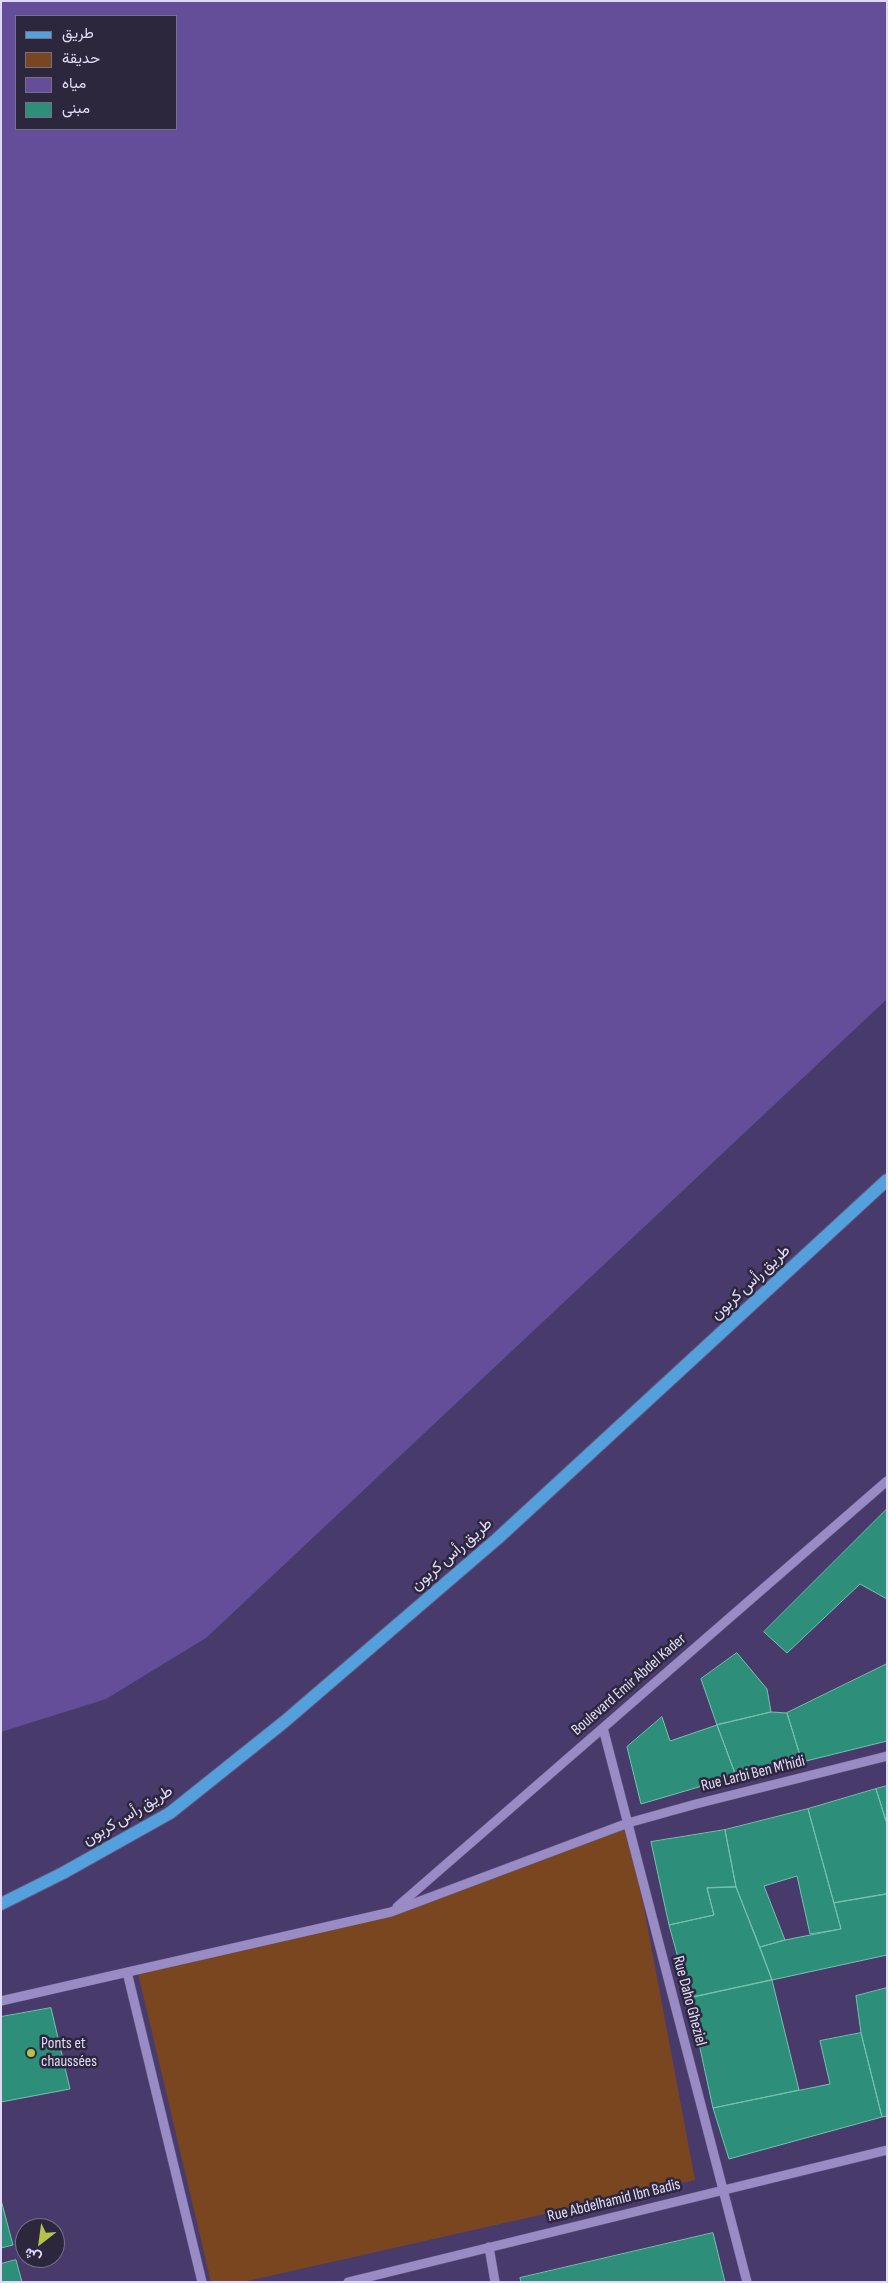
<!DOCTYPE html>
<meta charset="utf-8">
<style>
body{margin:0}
#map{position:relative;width:888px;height:2283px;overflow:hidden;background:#483b6c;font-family:"Sofia Sans Condensed",Vazirmatn,sans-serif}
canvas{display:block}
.frame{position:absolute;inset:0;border:2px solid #e0daf8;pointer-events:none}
.legend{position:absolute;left:15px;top:15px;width:162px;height:115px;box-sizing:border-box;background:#2d273e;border:1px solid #756f88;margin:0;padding:6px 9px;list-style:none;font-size:15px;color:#e0daf8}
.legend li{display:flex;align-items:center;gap:10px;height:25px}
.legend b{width:25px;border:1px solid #756f88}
.north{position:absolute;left:15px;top:2218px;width:50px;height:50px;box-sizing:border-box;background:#2d273e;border:1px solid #756f88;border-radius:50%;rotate:210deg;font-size:14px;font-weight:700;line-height:20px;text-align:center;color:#e0daf8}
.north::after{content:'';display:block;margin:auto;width:18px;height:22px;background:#b5c24a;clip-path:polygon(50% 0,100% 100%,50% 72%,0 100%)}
</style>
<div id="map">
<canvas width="888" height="2283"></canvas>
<div class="frame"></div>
<ul class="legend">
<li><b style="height:6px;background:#53a0dc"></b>طريق</li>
<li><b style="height:14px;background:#79461f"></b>حديقة</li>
<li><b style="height:14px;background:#644d99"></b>مياه</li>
<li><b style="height:14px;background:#2d8f79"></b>مبنى</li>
</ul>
<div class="north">ش</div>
</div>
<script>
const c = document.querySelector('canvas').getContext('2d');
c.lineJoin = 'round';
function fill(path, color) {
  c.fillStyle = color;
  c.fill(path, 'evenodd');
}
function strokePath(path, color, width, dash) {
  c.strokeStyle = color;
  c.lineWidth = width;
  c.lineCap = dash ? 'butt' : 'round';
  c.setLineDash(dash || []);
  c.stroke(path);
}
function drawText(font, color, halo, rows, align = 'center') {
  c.font = font + ' "Sofia Sans Condensed",Vazirmatn,sans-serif';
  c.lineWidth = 5;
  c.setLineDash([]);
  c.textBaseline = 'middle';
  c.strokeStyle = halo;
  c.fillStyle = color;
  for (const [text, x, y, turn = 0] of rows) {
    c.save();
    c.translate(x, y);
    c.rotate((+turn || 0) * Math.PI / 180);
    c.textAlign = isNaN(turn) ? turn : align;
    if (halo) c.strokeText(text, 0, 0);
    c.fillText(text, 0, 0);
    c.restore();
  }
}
fill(new Path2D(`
 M628,1823L695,2180L243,2282H211L137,1969L392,1916Z`), '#79461f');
fill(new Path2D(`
 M1,1H887V999L206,1638L106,1699L1,1732ZM16,16H176V129H16Z`), '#644d99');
const building = new Path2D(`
 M887,1509V1599L860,1584L787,1653L764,1632Z
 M737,1653L767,1689L771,1712L717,1725L701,1679Z
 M887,1664V1741L802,1762L787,1713Z
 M771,1712L787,1713L802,1762L736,1776L717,1725Z
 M662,1717L670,1741L717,1725L736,1776L641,1804L627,1747Z
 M887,1786V1824L876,1789Z
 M876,1789L887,1824V1894L834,1903L808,1809Z
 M808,1809L841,1929L810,1934L797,1876L764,1886L785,1940L760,1947L736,1887L725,1830Z
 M725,1830L736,1887L707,1888L714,1915L669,1925L651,1842Z
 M736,1887L772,1980L689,1998L669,1925L714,1915L707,1888Z
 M887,1894V1955L772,1980L760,1947L785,1940L841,1929L834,1903Z
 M772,1980L799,2090L713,2108L689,1998Z
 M887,1988V2116L882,2117L861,2033L856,1996Z
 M51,2008L70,2089L1,2102V2017Z
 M861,2033L882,2117L729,2159L713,2108L830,2084L820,2041Z
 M1,2200L13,2245L1,2248Z
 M713,2233L725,2282H521L520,2278Z
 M16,2260L22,2282H1V2264Z`);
fill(building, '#2d8f79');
strokePath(building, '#75c2ae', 1);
const minor = new Path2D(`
 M603,1728L747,2282
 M397,1907L887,1481
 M127,1972L202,2282
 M1,2001L391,1912L628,1823L696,1804L887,1756
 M489,2247L495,2282
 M348,2282L887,2150`);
const major = new Path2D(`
 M1,1904L63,1873L170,1813L284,1722L497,1539L887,1180`);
strokePath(minor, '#645882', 10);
strokePath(major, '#645882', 14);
strokePath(minor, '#998bc3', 9);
strokePath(major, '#53a0dc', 12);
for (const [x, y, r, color] of [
 [31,2053,5,"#b5c24a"]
]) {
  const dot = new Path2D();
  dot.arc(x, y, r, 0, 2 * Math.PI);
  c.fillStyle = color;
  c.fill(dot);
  strokePath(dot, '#2d273e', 2);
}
drawText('16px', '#e0daf8', '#2d273e', [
 ["طريق رأس كربون",751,1283,-43],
 ["طريق رأس كربون",452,1555,-41],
 ["Boulevard Emir Abdel Kader",629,1685,-41],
 ["Rue Larbi Ben M'hidi",753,1774,-14],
 ["طريق رأس كربون",128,1816,-31],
 ["Rue Daho Gheziel",689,2001,75],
 ["Rue Abdelhamid Ibn Badis",614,2201,-14]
]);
drawText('16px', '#e0daf8', '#2d273e', [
 ["Ponts et",41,2044],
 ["chaussées",41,2062]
], 'left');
</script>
